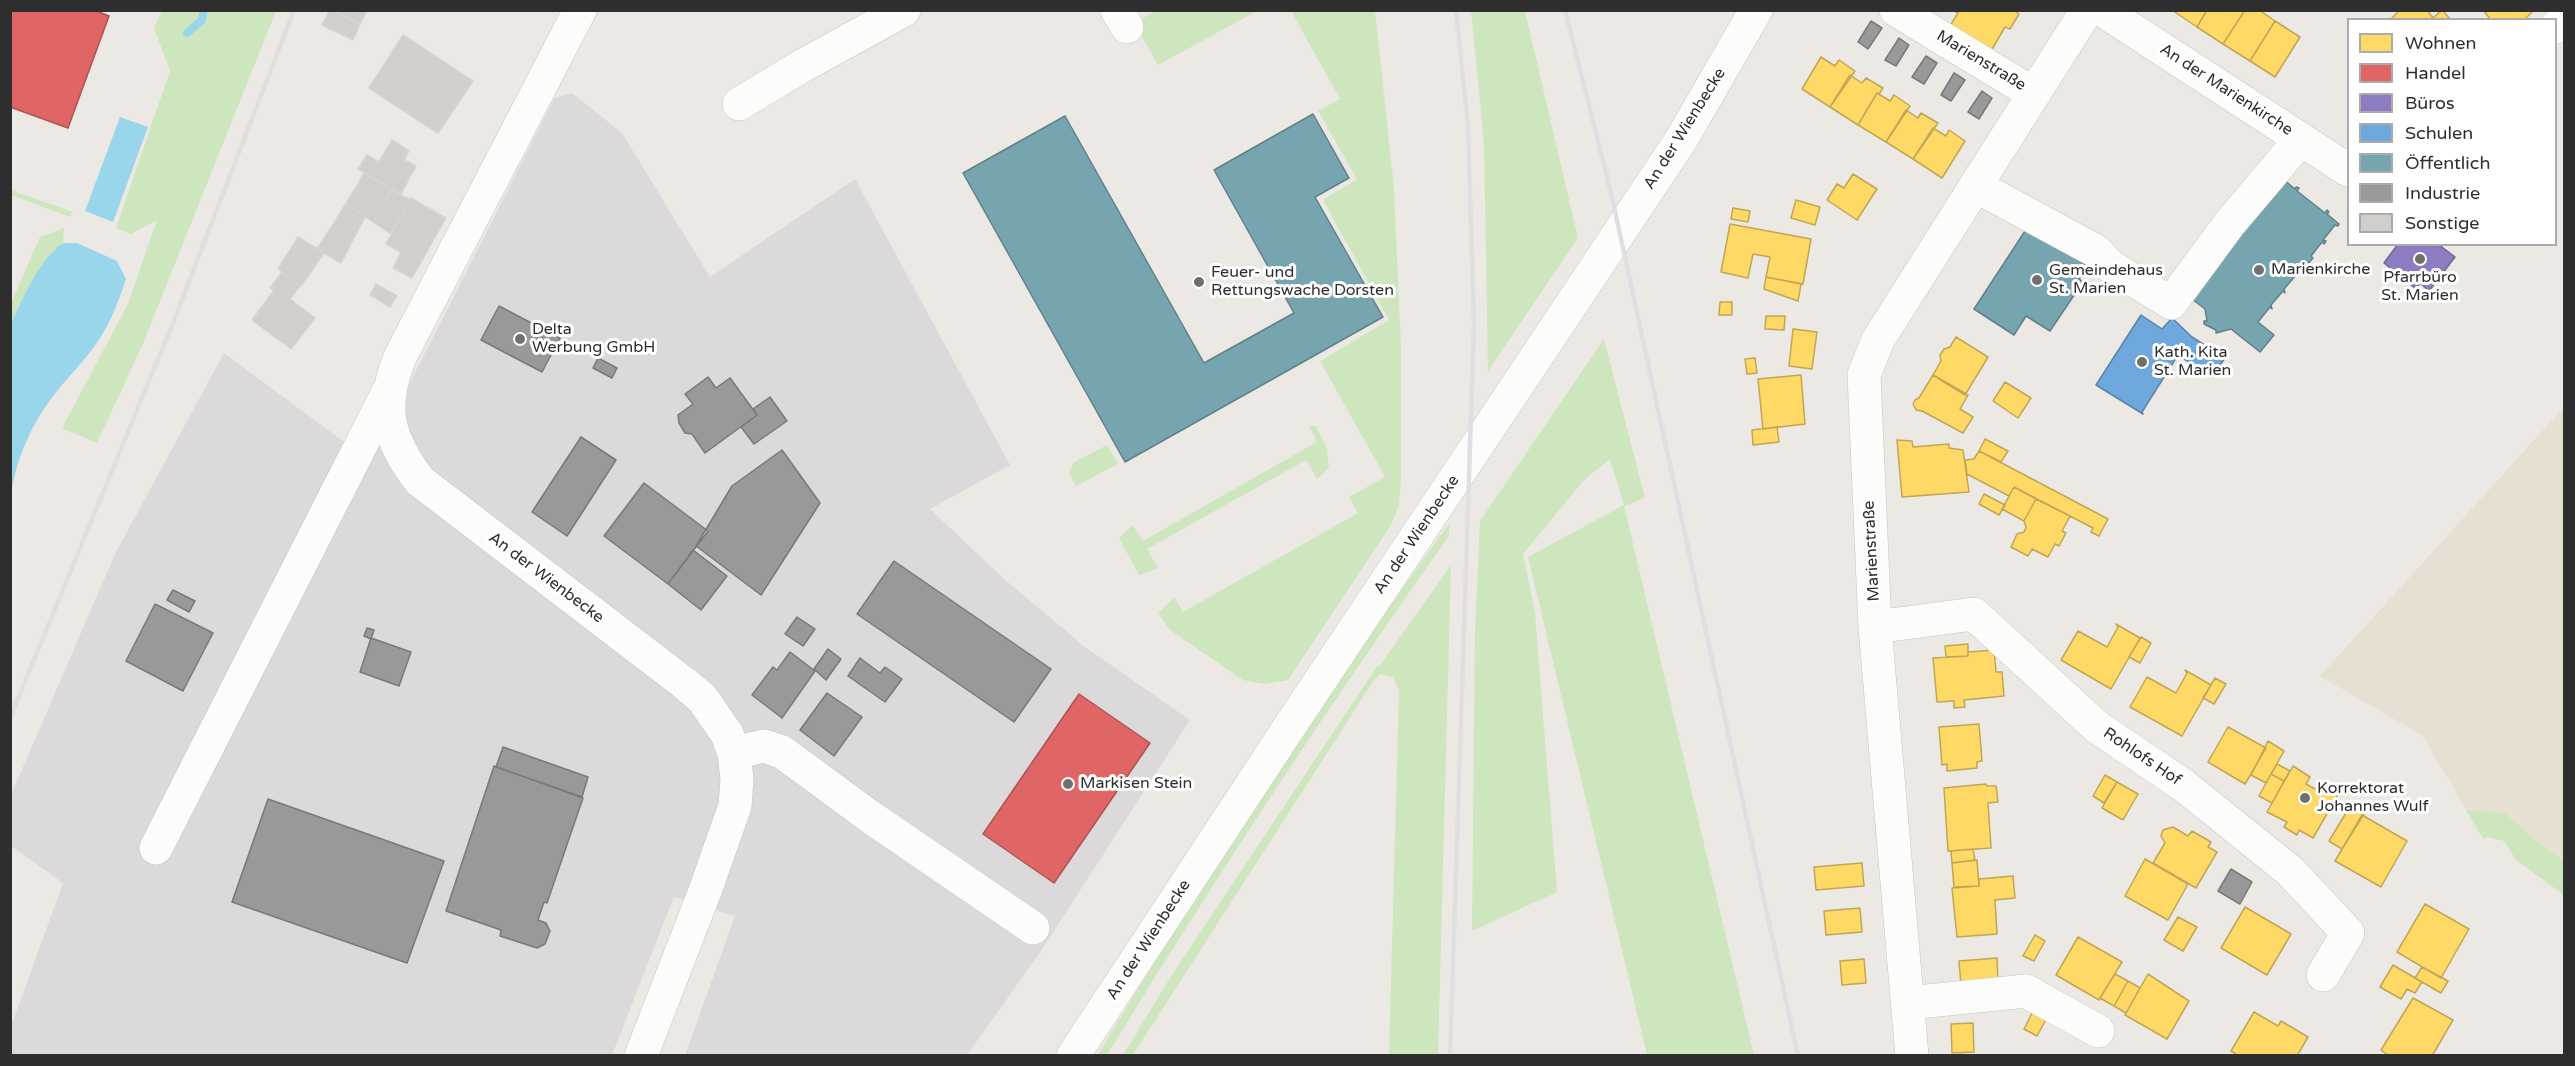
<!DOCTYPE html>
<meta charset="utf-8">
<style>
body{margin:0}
#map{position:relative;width:2575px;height:1066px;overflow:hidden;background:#ece8e4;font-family:"Varela Round",sans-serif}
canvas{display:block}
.frame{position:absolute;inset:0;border:12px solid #2e2e2e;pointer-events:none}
.legend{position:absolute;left:2347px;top:18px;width:210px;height:228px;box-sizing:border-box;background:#fff;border:2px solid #ababab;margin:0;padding:8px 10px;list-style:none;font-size:18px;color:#2e2e2e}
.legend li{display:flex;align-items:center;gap:12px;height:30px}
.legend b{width:30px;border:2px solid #ababab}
</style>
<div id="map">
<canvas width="2575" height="1066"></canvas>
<div class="frame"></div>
<ul class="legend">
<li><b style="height:16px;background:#ffd966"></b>Wohnen</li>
<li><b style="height:16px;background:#e06666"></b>Handel</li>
<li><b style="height:16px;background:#8e7cc3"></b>Büros</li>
<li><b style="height:16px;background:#6fa8dc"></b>Schulen</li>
<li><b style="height:16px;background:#76a5af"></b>Öffentlich</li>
<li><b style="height:16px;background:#999"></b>Industrie</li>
<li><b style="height:16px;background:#d1cecb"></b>Sonstige</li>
</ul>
</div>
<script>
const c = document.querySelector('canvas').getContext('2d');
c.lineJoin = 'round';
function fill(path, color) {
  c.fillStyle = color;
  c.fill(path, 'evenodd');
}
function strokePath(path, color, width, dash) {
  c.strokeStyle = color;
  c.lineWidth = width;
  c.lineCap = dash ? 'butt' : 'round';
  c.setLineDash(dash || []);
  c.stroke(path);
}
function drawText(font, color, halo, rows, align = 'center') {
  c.font = font + ' "Varela Round",sans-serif';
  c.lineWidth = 6;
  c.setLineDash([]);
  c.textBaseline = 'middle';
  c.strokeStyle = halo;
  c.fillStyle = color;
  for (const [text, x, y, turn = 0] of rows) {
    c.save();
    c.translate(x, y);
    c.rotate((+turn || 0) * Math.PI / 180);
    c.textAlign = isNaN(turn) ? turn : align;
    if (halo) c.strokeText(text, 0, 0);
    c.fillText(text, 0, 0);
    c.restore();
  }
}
fill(new Path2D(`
 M572,93L622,133L710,277L855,179L1010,465L930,509L1003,578L1085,647L1190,720L1041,951L967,1055H685L735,916L674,897L612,1055L11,1056L10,1029L63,883L11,846V795L115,554L224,353L344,442L363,475L554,99Z`), '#dcd9db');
fill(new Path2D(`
 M2564,407V861L2532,837L2505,813L2466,810L2423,736L2320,676Z`), '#e6e0d3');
fill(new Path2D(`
 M162,11H276L142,346L97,443L62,428L128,304L157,220L131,234L116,228L170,71L154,28Z
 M1156,11H1257L1158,65L1134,23Z
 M1291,11H1375L1394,188L1401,349V477L1399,505L1391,525L1288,680L1265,684L1243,680L1170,630L1158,613L1174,597L1183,612L1358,513L1349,497L1385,477L1320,361L1389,320L1323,200L1357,179L1318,111L1340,99Z
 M1471,11H1525L1578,238L1488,371L1484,143Z
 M11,190L19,193L73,212L70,217L11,195Z
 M64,228L63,243C40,258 22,299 11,324V303L40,237Z
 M1604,339L1645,498L1624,506L1754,1055H1647L1528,557L1624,505L1610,459L1584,480L1523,554L1535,613L1557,892L1472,931L1475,631L1480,521Z
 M1309,426H1316L1327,449L1329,468L1317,479L1306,460L1147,549L1158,568L1139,575L1119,538L1133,525L1143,541L1317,442Z
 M1107,445L1118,464L1076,486L1069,473L1074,462Z
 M1449,524V536C1329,705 1215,878 1107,1055L1097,1056C1208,874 1324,695 1449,524Z
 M1451,565L1438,1055H1389L1399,691L1393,677L1381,674L1374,680L1133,1055H1123L1170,978L1378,665L1379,667Z
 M2466,810L2505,813L2532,837L2564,861V895L2516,860L2504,841L2487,837L2483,839Z`), '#cee6be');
fill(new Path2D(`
 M120,117L148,127L113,222L85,211Z
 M63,243H77L117,261L126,279C119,299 112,320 100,338C89,355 75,370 62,385C35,417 18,452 11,493V324C22,299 40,258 63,243Z`), '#99d6ec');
const homes = new Path2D(`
 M1953,10H2013L2019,14L2010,29L2005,27L1991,51L1950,26L1958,13Z
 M2172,10H2207L2197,27Z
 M2207,10H2245L2223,44L2197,27Z
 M2245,10H2259L2275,21L2250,61L2223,44Z
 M2400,10H2427L2433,18L2442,10L2451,20H2390Z
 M2483,10H2534L2524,20H2491Z
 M2275,21L2300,37L2275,77L2250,61Z
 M1821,57L1835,66L1839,60L1855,71L1830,107L1802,89Z
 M1850,75L1862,83L1866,78L1883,88L1879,94L1877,93L1858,125L1830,107Z
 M1877,93L1890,101L1894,95L1910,106L1886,142L1858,125Z
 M1906,110L1918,118L1921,113L1938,123L1913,159L1886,142Z
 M1933,128L1946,136L1949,130L1965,141L1942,178L1913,159Z
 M1853,174L1877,189L1857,220L1827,200L1837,184L1844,188Z
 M1796,200L1820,207L1815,225L1791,218Z
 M1733,208L1750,211L1748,222L1731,219Z
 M1730,224L1811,239L1803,284L1766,277L1770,257L1753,254L1748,278L1721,272Z
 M1766,277L1801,284L1798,301L1764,289Z
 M1720,302H1732V315H1719Z
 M1766,316H1785L1784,330L1765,329Z
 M1793,329L1817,332L1812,369L1789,366Z
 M1956,337L1988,357L1965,395L1933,375L1941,361L1940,355L1944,349L1950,347Z
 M1755,358L1757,373L1747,374L1745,359Z
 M1801,375L1805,424L1763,429L1758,379Z
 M1933,375L1968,395L1960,409L1973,417L1963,433L1922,411L1916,410L1913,404L1915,400L1919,398Z
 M2005,382L2031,398L2018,418L1993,401Z
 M1777,427L1779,442L1753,445L1752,430Z
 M1985,439L2008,451L2001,462L1979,451Z
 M1897,440L1912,441L1913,447L1949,444V448L1963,450L1969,492L1902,497Z
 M1979,451L2108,519L2099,536L2091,532L2093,528L2014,487L2009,496L1967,474L1965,460L1974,459Z
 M2014,487L2036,499L2024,521L2002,509Z
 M1984,494L2005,505L1999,515L1979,504Z
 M2036,499L2070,516L2062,531L2066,533L2059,546L2055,544L2048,557L2032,549L2028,556L2011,547L2017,534L2024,532L2026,527L2024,521Z
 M2116,624L2140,638L2111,689L2061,660L2078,631L2107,647L2118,627Z
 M2141,637L2151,643L2140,663L2129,657Z
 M1968,644V656L1946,657L1945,646Z
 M1994,650L1996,672H2002L2004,696L1964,700L1965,707L1954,708V701L1937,702L1933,658L1968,656V652Z
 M2185,670L2211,685L2182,736L2130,707L2147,677L2176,693L2187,673Z
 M2215,678L2226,684L2214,704L2203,698Z
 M1979,724L1982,761L1977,762V768L1947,771V764L1942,765L1939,727Z
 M2228,727L2266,748L2245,784L2208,762Z
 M2268,741L2284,751L2266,783L2251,775Z
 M2277,764L2290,771L2284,781L2271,774Z
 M2293,766L2310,777L2306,784L2315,789L2320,782L2339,793L2313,838L2299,830L2297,835L2284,827L2287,822L2267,812Z
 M2271,774L2284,781L2272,803L2259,796Z
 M2105,775L2117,782L2104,803L2093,796Z
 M2117,782L2138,794L2123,820L2102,808Z
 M1986,784L1987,786H1996L1998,802L1988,803L1991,848L1948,851L1944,788Z
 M2352,803L2366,811L2342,849L2329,841Z
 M2362,815L2407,841L2381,887L2335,861Z
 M2173,827L2188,836L2192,831L2211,842L2208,847L2217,852L2196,888L2153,863L2165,843L2161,836L2163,830Z
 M1973,849L1975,860L1952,863L1951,851Z
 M2145,859L2188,884L2168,920L2125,896Z
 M1977,860L1979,886L1954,887L1952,863Z
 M1862,863L1864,886L1816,890L1814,867Z
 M2013,876L2015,898L1995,900L1997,934L1957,937L1952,888L1979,886V879Z
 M2425,904L2469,929L2441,978L2397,952Z
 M2245,907L2291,934L2267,975L2221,948Z
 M1860,908L1862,932L1826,935L1824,911Z
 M2178,917L2197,927L2183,951L2164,940Z
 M2035,935L2045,941L2034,961L2023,956Z
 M2078,937L2122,962L2099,1000L2056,975Z
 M1997,958L1998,982L1961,985L1959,961Z
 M1864,959L1866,983L1842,985L1840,961Z
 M2393,965L2422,982L2415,993L2407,989L2401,999L2380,987Z
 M2422,967L2448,981L2441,993L2415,978Z
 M2115,974L2128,981L2114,1006L2100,998Z
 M2148,974L2189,1001L2167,1039L2125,1015Z
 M2128,981L2140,988L2126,1013L2114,1006Z
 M2413,998L2453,1020L2432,1056H2389L2381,1050Z
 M2035,1007L2049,1014L2037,1036L2024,1029Z
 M2254,1012L2278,1026L2281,1021L2308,1037L2297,1056H2239L2231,1051Z
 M1973,1023L1974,1052L1952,1053L1951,1024Z`);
fill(homes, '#ffd966');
strokePath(homes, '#c0a655', 1.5);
const shops = new Path2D(`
 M10,10H94L109,16L68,128L10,107Z
 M1079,694L1150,743L1054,883L983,834Z`);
fill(shops, '#e06666');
strokePath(shops, '#ab5555', 1.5);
const offices = new Path2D(`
 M2398,244H2438L2455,257L2429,291L2420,283L2416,289L2384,263Z`);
fill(offices, '#8e7cc3');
strokePath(offices, '#716596', 1.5);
const schools = new Path2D(`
 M2141,315L2162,329L2172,318L2192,337L2225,358L2212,377L2178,355L2142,412L2143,414L2096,385Z`);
fill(schools, '#6fa8dc');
strokePath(schools, '#5c83a8', 1.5);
const public = new Path2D(`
 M1313,114L1349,178L1315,197L1383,317L1125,462L963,173L1065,116L1204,363L1294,313L1214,170Z
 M2283,179L2295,189L2296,187L2299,188L2297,191L2325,213L2327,210L2329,212L2327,214L2339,224L2338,226L2335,225L2323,240L2326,241L2324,244L2322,242L2311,256L2313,258L2298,276L2296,275L2284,289L2285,293L2283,291L2271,305L2272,309L2270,307L2258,322L2274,335L2260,352L2231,329L2216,333V330L2204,324V321H2207L2205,309L2192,299Z
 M2027,228L2088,266L2079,279L2083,282L2050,331L2026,316L2014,335L1974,309Z`);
fill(public, '#76a5af');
strokePath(public, '#608188', 1.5);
const industry = new Path2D(`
 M1871,21L1882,28L1868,49L1858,42Z
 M1899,38L1909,45L1896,66L1885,60Z
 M1926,56L1937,63L1924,84L1912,77Z
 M1954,73L1965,80L1951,101L1941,95Z
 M1982,91L1992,98L1979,119L1968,112Z
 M499,306L560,338L542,372L481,340Z
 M598,358L617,368L612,378L593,368Z
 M708,377L716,388L730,378L757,415L705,453L692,434L685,433L679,423L678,415L693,404L685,394Z
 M770,397L787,421L754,444L741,427L757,415L753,409Z
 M581,437L616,460L567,536L532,512Z
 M782,450L820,503L761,595L696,546L732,486Z
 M644,483L708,531L668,584L604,536Z
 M693,550L727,576L701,610L668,584Z
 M894,561L1051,669L1014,722L857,614Z
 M173,590L195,601L189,612L167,600Z
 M155,604L213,633L183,691L126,661Z
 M797,617L815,629L803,646L785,634Z
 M367,628L374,630L371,639L364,636Z
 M371,638L411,652L399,686L360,672Z
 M828,649L841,659L826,680L814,669Z
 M790,652L815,671L782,718L752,695L773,667L777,670Z
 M860,658L880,673L885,667L902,679L885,702L848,676Z
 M827,693L862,717L834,756L800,730Z
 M503,747L588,777L582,797L496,767Z
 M494,766L583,798L547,903L544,902L538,920L546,923L550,931L545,944L537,948L500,936L501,930L446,911Z
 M268,799L444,861L407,963L232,902Z
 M2231,869L2252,882L2240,904L2218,891Z`);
fill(industry, '#999');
strokePath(industry, '#797979', 1.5);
strokePath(new Path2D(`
 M187,33L202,20L204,10`), '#99d6ec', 8);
const building = new Path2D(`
 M330,10L360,24L353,40L322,25Z
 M333,10H367L360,24Z
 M403,35L473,81L438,133L369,88Z
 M392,140L409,151L404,160L416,166L401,194L358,169L367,155L379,162Z
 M364,173L392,190L382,207L355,189Z
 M355,189L382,207L373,222L346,204Z
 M392,190L410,200L391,234L373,222Z
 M411,198L446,218L412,278L393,268L401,252L386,244Z
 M346,204L365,217L341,263L317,249Z
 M298,237L324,253L301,286L278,269Z
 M282,272L300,286L290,299L315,318L291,349L252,320L274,290L270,288Z
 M376,284L397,296L390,307L370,295Z`);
fill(building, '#d1cecb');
strokePath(building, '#d7d4d0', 1.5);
const minor = new Path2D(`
 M580,10L400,357C380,406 387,439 420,481L684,683L702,698L727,734L734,753L737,779L735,806L705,891L641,1056
 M1117,10L1127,27
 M1896,10L2034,94
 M2102,10L2348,170
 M2556,27L2564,19
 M739,104L802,66L904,10
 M1976,186L2096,251L2110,266L2171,303L2230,223L2301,139
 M1875,627L1974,614L2097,727L2183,785L2290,871L2348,933L2323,975
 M734,753L764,746L782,752L869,816L1033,928
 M156,848L389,390
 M1908,1003L2026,991L2098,1031
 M1073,1056L1286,732L1681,140L1756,10
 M1912,1056L1875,627L1864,375L1878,340L2087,10`);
strokePath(minor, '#c5c4c5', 34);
strokePath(minor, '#fcfcfb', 33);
strokePath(new Path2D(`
 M1565,10L1610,188L1798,1056
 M10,718L175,318L294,10
 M1450,1056L1474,324L1468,126L1456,10`), '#dfdfe1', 4.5);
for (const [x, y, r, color] of [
 [2420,259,6,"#706f6e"],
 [2259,270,6,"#706f6e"],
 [2037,280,6,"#706f6e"],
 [1199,282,6,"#706f6e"],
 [520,339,6,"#706f6e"],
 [2142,362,6,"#706f6e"],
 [1068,784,6,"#706f6e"],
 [2305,798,6,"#706f6e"]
]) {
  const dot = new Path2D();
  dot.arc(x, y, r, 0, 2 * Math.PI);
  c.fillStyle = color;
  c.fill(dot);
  strokePath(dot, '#fff', 2);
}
drawText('16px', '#2e2e2e', '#fff', [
 ["Marienstraße",1981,61,31],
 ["An der Marienkirche",2226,90,33],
 ["An der Wienbecke",1685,129,-58],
 ["An der Wienbecke",1417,535,-56],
 ["Marienstraße",1872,551,-93],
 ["An der Wienbecke",546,578,37],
 ["Rohlofs Hof",2142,757,34],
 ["An der Wienbecke",1149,940,-57]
]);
drawText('16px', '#2e2e2e', '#fff', [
 ["Marienkirche",2271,270],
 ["Gemeindehaus",2049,271],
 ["St. Marien",2049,289],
 ["Feuer- und",1211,273],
 ["Rettungswache Dorsten",1211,291],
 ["Pfarrbüro",2420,278,"center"],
 ["St. Marien",2420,296,"center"],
 ["Delta",532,330],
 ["Werbung GmbH",532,348],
 ["Kath. Kita",2154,353],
 ["St. Marien",2154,371],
 ["Markisen Stein",1080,784],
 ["Korrektorat",2317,789],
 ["Johannes Wulf",2317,807]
], 'left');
</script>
